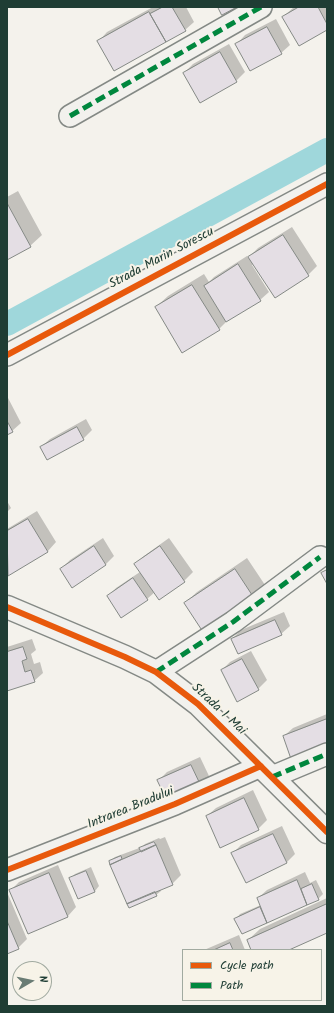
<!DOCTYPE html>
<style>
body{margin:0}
#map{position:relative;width:334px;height:1013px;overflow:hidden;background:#f4f2ec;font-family:Kalam,sans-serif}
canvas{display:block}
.frame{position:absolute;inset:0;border:8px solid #1f3d34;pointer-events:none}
.legend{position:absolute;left:182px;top:949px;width:140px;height:52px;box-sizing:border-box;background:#f7f3e8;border:1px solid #a1aaa0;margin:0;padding:5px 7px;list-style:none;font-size:12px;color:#1f3d34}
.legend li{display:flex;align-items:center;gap:8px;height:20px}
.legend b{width:20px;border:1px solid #a1aaa0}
.north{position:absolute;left:12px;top:961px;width:40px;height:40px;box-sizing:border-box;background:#f7f3e8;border:1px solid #a1aaa0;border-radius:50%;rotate:81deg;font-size:11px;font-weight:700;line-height:16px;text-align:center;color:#1f3d34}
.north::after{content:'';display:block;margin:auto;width:14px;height:18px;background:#6a7c74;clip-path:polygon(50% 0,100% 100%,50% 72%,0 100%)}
</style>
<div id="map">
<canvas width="334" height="1013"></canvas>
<div class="frame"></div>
<ul class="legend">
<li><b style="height:5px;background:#e8590c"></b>Cycle path</li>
<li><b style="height:5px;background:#00873e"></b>Path</li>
</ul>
<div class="north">N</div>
</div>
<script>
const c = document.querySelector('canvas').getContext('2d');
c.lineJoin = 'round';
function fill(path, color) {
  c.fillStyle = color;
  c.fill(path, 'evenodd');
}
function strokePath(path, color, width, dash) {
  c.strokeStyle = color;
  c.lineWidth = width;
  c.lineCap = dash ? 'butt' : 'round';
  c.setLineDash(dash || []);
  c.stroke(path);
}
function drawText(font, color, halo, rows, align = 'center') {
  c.font = font + ' Kalam,sans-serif';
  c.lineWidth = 4;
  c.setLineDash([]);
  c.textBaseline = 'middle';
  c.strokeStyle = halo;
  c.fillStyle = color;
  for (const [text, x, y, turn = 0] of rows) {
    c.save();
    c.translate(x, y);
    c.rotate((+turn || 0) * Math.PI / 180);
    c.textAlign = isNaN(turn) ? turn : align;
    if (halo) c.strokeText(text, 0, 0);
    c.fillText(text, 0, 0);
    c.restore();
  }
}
fill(new Path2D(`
 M153,7H186L194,22L185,30L99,41L107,32Z
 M294,7H327V29L283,17Z
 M276,19L290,45L281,53L237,44L245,35Z
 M229,44L245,72L236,81L184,73L193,64Z
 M18,191L42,235L30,246L7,259V197Z
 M292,227L317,266L308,275L254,264L252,265L269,292L260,300L229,319L219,329L156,307L168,296L204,274L209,282L214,277L247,256L248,258L258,248Z
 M7,396L21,423L12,431L7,434Z
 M86,419L92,430L83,439L41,447L50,439Z
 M7,501L11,508L7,512Z
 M37,511L56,542L48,551L8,575L7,573V529Z
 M103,538L114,556L105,565L61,569L70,560Z
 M169,538L193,572L184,581L155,592L147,599L108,597L116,588L140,572L135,565L144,556Z
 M247,558L267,588L256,600L185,603L197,592Z
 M284,612L290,626L281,634L232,639L241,630Z
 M32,639L36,650L31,654L34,664L40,662L43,673L34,681L7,690V647Z
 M251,651L267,680L258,689L222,670L230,662Z
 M327,714V744L284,736L293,728Z
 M200,757L209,776L200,785L158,781L167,772Z
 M253,790L267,820L258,829L207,816L216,808Z
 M282,826L295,854L286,863L233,853L241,845Z
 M165,837L181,875L172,884L160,889L161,891L156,895L129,907L110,861L115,857L142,847L145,844L159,838L160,839Z
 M58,865L76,907L68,916L10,891L19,882Z
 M91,867L99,886L95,891L78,898L70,879L75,874Z
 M305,872L310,883L316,880L323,894L318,899L242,933L236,919L240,914L261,905L258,898L267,890Z
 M7,892L27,939L18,948L7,953Z
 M327,898V932L286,950H252L248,940L260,929Z
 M239,935L245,950H204Z`), '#0003');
strokePath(new Path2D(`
 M7,324L327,150`), '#9fd7db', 24);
const building = new Path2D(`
 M163,7H172L186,31L166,42L150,14Z
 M218,7H237L222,15Z
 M299,7H318L327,24V30L299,46L282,17Z
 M149,12L166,42L114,71L97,41Z
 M267,27L282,54L250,71L235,44Z
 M220,52L237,82L200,103L183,73Z
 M7,203L31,247L7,260Z
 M283,235L309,276L275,298L248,257Z
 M238,264L261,301L226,322L204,286Z
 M192,285L220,330L182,353L155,307Z
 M7,421L13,432L7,435Z
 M77,427L84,440L47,460L40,447Z
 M28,519L48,552L8,576L7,531Z
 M94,546L106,565L72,588L60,569Z
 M160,546L185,582L159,600L134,564Z
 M235,569L256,601L205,635L184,603Z
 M327,570V584L321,573Z
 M133,578L148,600L121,618L107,596Z
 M275,620L282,635L238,654L231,639Z
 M23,647L27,659L22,661L25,672L31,670L35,682L7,691V652Z
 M242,659L259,690L237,702L221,670Z
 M327,719V745L291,759L283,736Z
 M191,765L201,786L167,801L157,780Z
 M244,798L259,830L220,848L206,816Z
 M273,834L287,863L246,883L231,853Z
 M154,842L156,845L141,852L139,848Z
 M156,845L173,885L127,904L110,865Z
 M121,856L122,859L110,865L109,861Z
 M86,871L95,892L78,899L69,878Z
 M49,873L68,917L28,934L9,890Z
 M297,880L307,905L267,923L257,898Z
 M312,884L319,900L307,905L301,889Z
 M155,892L157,896L129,908L127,904Z
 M327,904V933L289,950H251L247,940Z
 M260,907L267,923L242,934L234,919Z
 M7,921L19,949L7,954Z
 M230,943L233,950H214Z`);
fill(building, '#e4dee4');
strokePath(building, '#848985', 1);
const street = new Path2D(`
 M70,116L261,7
 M7,355L327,184
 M156,672L233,622L320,557
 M272,777L327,754
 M7,870L175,804L261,766`);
const secondary = new Path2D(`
 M7,607L125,657L156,672L198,704L327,832`);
strokePath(street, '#848985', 24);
strokePath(secondary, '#848985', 25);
strokePath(street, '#f2f1ed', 21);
strokePath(secondary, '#f2f1ed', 22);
strokePath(new Path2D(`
 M70,116L261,7
 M156,672L233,622L320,557
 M272,777L327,754`), '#00873e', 5, [10, 5]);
strokePath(new Path2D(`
 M7,355L327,184
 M7,607L125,657L156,672L198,704L327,832
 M7,870L175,804L261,766`), '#e8590c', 6);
drawText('13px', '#1f3d34', '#f7f3e8', [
 ["Strada Marin Sorescu",162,259,-28],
 ["Strada 1 Mai",218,710,43],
 ["Intrarea Bradului",131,809,-22]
]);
</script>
